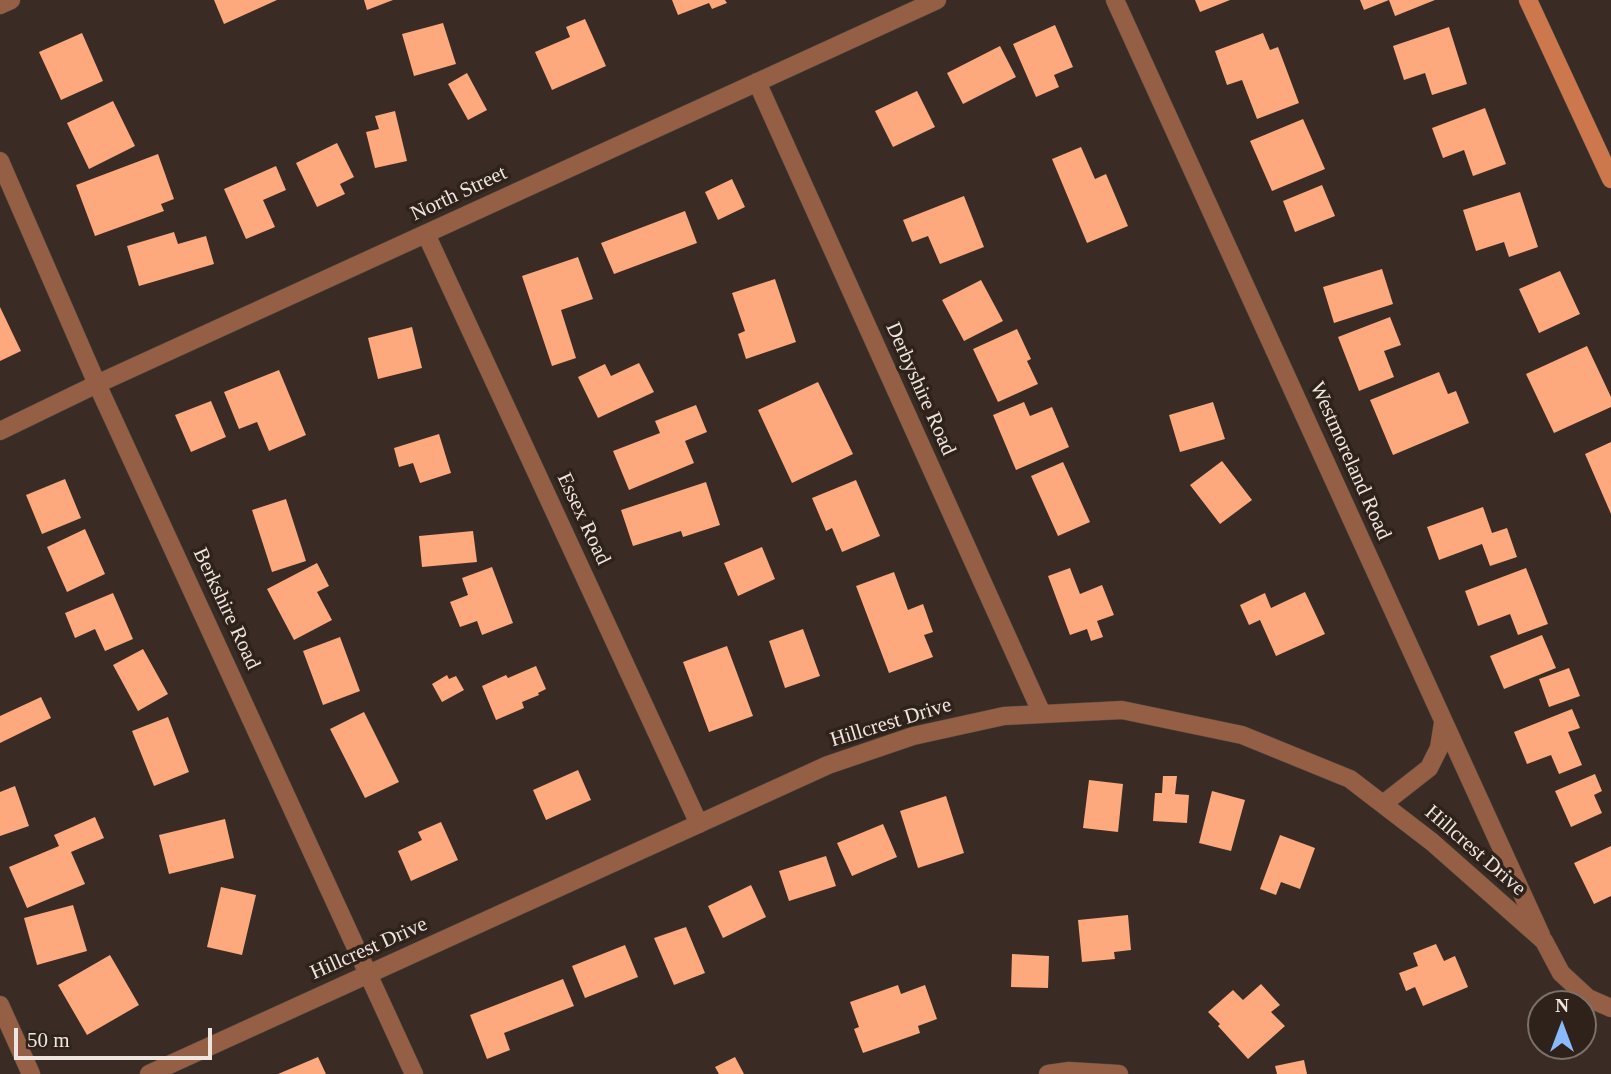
<!DOCTYPE html>
<style>
body{margin:0}
#map{position:relative;width:1611px;height:1074px;overflow:hidden;background:#3a2c25;font-family:"Times New Roman",serif}
canvas{display:block}
.north{position:absolute;left:1527px;top:990px;width:70px;height:70px;box-sizing:border-box;background:#2f221b;border:2px solid #7b706a;border-radius:50%;rotate:0deg;font-size:19px;font-weight:700;line-height:28px;text-align:center;color:#eee5e0}
.north::after{content:'';display:block;margin:auto;width:24px;height:32px;background:#8abafc;clip-path:polygon(50% 0,100% 100%,50% 72%,0 100%)}
.scale{position:absolute;left:14px;top:1028px;width:198px;height:32px;box-sizing:border-box;border:4px solid #eee5e0;border-top:0;padding-left:9px;font-size:21px;line-height:24px;white-space:nowrap;color:#eee5e0;-webkit-text-stroke:5px #2f221b;paint-order:stroke}
</style>
<div id="map">
<canvas width="1611" height="1074"></canvas>
<div class="north">N</div>
<div class="scale">50 m</div>
</div>
<script>
const c = document.querySelector('canvas').getContext('2d');
c.lineJoin = 'round';
function fill(path, color) {
  c.fillStyle = color;
  c.fill(path, 'evenodd');
}
function strokePath(path, color, width, dash) {
  c.strokeStyle = color;
  c.lineWidth = width;
  c.lineCap = dash ? 'butt' : 'round';
  c.setLineDash(dash || []);
  c.stroke(path);
}
function drawText(font, color, halo, rows, align = 'center') {
  c.font = font + ' "Times New Roman",serif';
  c.lineWidth = 7;
  c.setLineDash([]);
  c.textBaseline = 'middle';
  c.strokeStyle = halo;
  c.fillStyle = color;
  for (const [text, x, y, turn = 0] of rows) {
    c.save();
    c.translate(x, y);
    c.rotate((+turn || 0) * Math.PI / 180);
    c.textAlign = isNaN(turn) ? turn : align;
    if (halo) c.strokeText(text, 0, 0);
    c.fillText(text, 0, 0);
    c.restore();
  }
}
fill(new Path2D(`
 M214,0H277L224,24Z
 M364,0H393L367,10Z
 M672,0H725L727,3L712,9L709,3L678,15Z
 M1195,0H1230L1200,12Z
 M1360,0H1435L1395,16L1389,0L1364,10Z
 M585,19L606,66L552,90L535,52L570,37L566,27Z
 M443,23L456,64L414,76L402,34Z
 M1055,25L1073,67L1054,75L1059,87L1036,97L1013,44Z
 M1449,27L1467,84L1432,95L1425,73L1404,80L1393,46Z
 M82,33L103,81L61,100L39,52Z
 M1263,33L1270,50L1278,47L1299,103L1257,119L1242,80L1227,85L1215,51Z
 M1000,46L1016,77L963,104L947,73Z
 M467,73L487,110L468,120L448,84Z
 M917,91L935,127L893,147L875,111Z
 M113,101L135,146L89,169L67,123Z
 M1485,108L1506,164L1473,176L1464,150L1443,158L1432,128Z
 M395,111L407,161L375,168L366,132L379,129L375,116Z
 M1303,119L1325,169L1272,191L1250,141Z
 M337,143L354,177L340,184L345,194L317,207L296,163Z
 M1081,147L1095,179L1106,174L1128,226L1087,243L1052,159Z
 M158,154L174,199L161,204L164,211L95,236L76,185Z
 M276,166L286,190L263,200L275,227L246,239L224,189Z
 M732,179L745,207L718,220L705,192Z
 M1322,185L1335,216L1295,232L1283,201Z
 M1520,192L1538,247L1509,257L1504,242L1476,251L1463,210Z
 M964,196L984,247L940,264L928,236L912,242L903,220Z
 M685,211L697,243L614,274L601,243Z
 M174,232L178,244L206,236L214,264L139,286L127,246Z
 M578,257L593,299L561,310L576,358L552,366L522,276Z
 M1382,269L1393,304L1334,323L1323,287Z
 M1560,271L1580,314L1539,333L1519,289Z
 M775,279L796,342L746,359L738,334L745,331L732,293Z
 M981,280L1003,321L964,341L942,300Z
 M0,307L21,351L0,361Z
 M1390,317L1401,345L1384,351L1394,377L1359,391L1338,337Z
 M412,327L422,368L378,379L368,338Z
 M1017,329L1031,359L1027,361L1038,384L998,402L973,349Z
 M1587,346L1611,397V407L1554,433L1526,374Z
 M639,363L654,392L598,418L578,377L605,364L611,376Z
 M279,370L306,435L269,451L257,422L239,429L224,392Z
 M1439,372L1448,394L1456,391L1469,423L1393,455L1370,400Z
 M818,382L853,454L792,483L758,410Z
 M211,401L226,437L191,452L175,415Z
 M1024,402L1030,416L1052,407L1069,447L1016,470L993,415Z
 M1213,402L1225,439L1180,452L1169,415Z
 M696,405L707,432L685,441L694,463L629,490L613,451L660,433L655,421Z
 M439,434L451,473L420,483L413,463L399,467L394,448Z
 M1611,442V514L1585,454Z
 M1222,461L1252,500L1220,524L1190,485Z
 M1063,462L1090,522L1058,536L1031,476Z
 M65,479L81,518L42,534L26,495Z
 M856,480L880,536L842,552L832,528L826,531L812,498Z
 M706,482L720,525L683,537L681,531L633,546L621,510Z
 M286,499L306,561L272,572L252,510Z
 M1483,507L1492,533L1507,528L1517,557L1490,566L1482,544L1439,560L1427,527Z
 M85,529L105,574L67,592L47,547Z
 M473,531L477,562L422,567L419,536Z
 M762,547L775,579L738,596L724,563Z
 M317,563L329,586L317,592L332,620L294,640L267,589Z
 M492,567L513,623L482,635L477,621L460,627L450,602L468,595L462,578Z
 M1070,568L1080,594L1102,585L1114,615L1097,621L1103,637L1091,641L1087,629L1070,635L1048,576Z
 M1526,568L1548,624L1518,635L1510,614L1478,626L1465,591Z
 M894,572L908,610L923,604L933,632L924,635L933,657L889,673L856,586Z
 M1305,592L1325,634L1276,656L1260,620L1249,625L1240,605L1265,593L1271,608Z
 M113,593L133,639L105,651L95,629L75,638L65,613Z
 M803,629L820,676L785,688L769,641Z
 M1542,635L1556,668L1504,689L1490,656Z
 M340,637L360,691L323,705L303,651Z
 M727,646L753,716L709,732L683,662Z
 M143,649L168,694L138,711L113,665Z
 M536,666L546,689L538,693L539,695L522,702L524,708L496,720L482,686L506,675L508,678Z
 M1569,668L1580,696L1549,707L1539,679Z
 M447,675L449,679L456,676L464,690L442,702L432,684Z
 M41,697L51,718L0,743V716Z
 M1572,709L1580,728L1568,732L1582,765L1559,774L1551,755L1527,764L1514,732Z
 M364,712L399,782L365,798L330,729Z
 M168,717L189,772L154,786L132,731Z
 M578,770L591,800L546,820L533,790Z
 M1595,774L1602,791L1594,795L1602,813L1571,827L1555,791Z
 M1163,776H1177L1175,794L1189,795L1187,823L1153,821L1155,793H1162Z
 M1089,780L1123,784L1118,832L1083,828Z
 M15,786L29,826L0,836V792Z
 M1212,791L1245,800L1231,851L1199,843Z
 M946,796L964,853L918,868L900,811Z
 M95,817L104,838L71,852L85,884L27,908L9,867L59,846L54,835Z
 M225,819L234,858L169,874L159,835Z
 M441,822L458,860L411,881L398,851L422,840L418,832Z
 M883,824L897,857L852,876L837,843Z
 M1280,835L1315,848L1300,889L1281,882L1276,895L1260,889Z
 M1611,846V896L1594,904L1574,863Z
 M826,856L836,886L789,901L779,871Z
 M751,885L766,917L723,938L708,906Z
 M221,887L256,895L242,955L207,947Z
 M73,905L87,951L37,965L24,918Z
 M1128,915L1131,950L1114,952L1115,959L1082,962L1078,920Z
 M686,927L705,973L674,985L654,938Z
 M1436,944L1444,961L1455,956L1468,987L1423,1006L1415,987L1406,991L1399,973L1418,966L1413,953Z
 M625,945L638,977L585,998L572,966Z
 M1012,954L1049,956L1048,988L1011,987Z
 M110,955L139,1005L87,1035L58,985Z
 M563,979L574,1006L504,1033L510,1050L487,1059L470,1015Z
 M1261,984L1280,1005L1271,1012L1285,1026L1248,1059L1218,1026L1220,1024L1208,1012L1233,990L1243,1000Z
 M898,985L901,994L925,985L937,1019L918,1026L920,1033L863,1053L854,1029L859,1027L850,1002Z
 M318,1057L326,1074H278Z
 M735,1057L744,1074H719L715,1067Z
 M1304,1060L1307,1074H1277L1275,1066Z`), '#fea87d');
const street = new Path2D(`
 M1115,0L1541,935
 M0,5L11,0
 M757,82L1042,714
 M0,161L97,384L414,1074
 M426,234L699,824
 M0,431L97,384L937,0
 M1383,804L1429,768L1439,748L1443,723
 M0,1005L31,1074
 M149,1074L828,765L913,736L1004,716L1122,710L1242,735L1350,779L1432,842L1544,941L1561,973L1588,998L1611,1008
 M1048,1074L1069,1071L1119,1074`);
const secondary = new Path2D(`
 M1528,0L1611,179`);
strokePath(street, '#574a43', 19);
strokePath(secondary, '#574a43', 19);
strokePath(street, '#945f44', 18);
strokePath(secondary, '#cc784c', 18);
drawText('21px', '#eee5e0', '#2f221b', [
 ["North Street",459,194,-25],
 ["Derbyshire Road",920,389,66],
 ["Westmoreland Road",1350,461,66],
 ["Essex Road",583,519,65],
 ["Berkshire Road",226,609,65],
 ["Hillcrest Drive",891,723,-17],
 ["Hillcrest Drive",1475,851,41],
 ["Hillcrest Drive",369,949,-24]
]);
</script>
